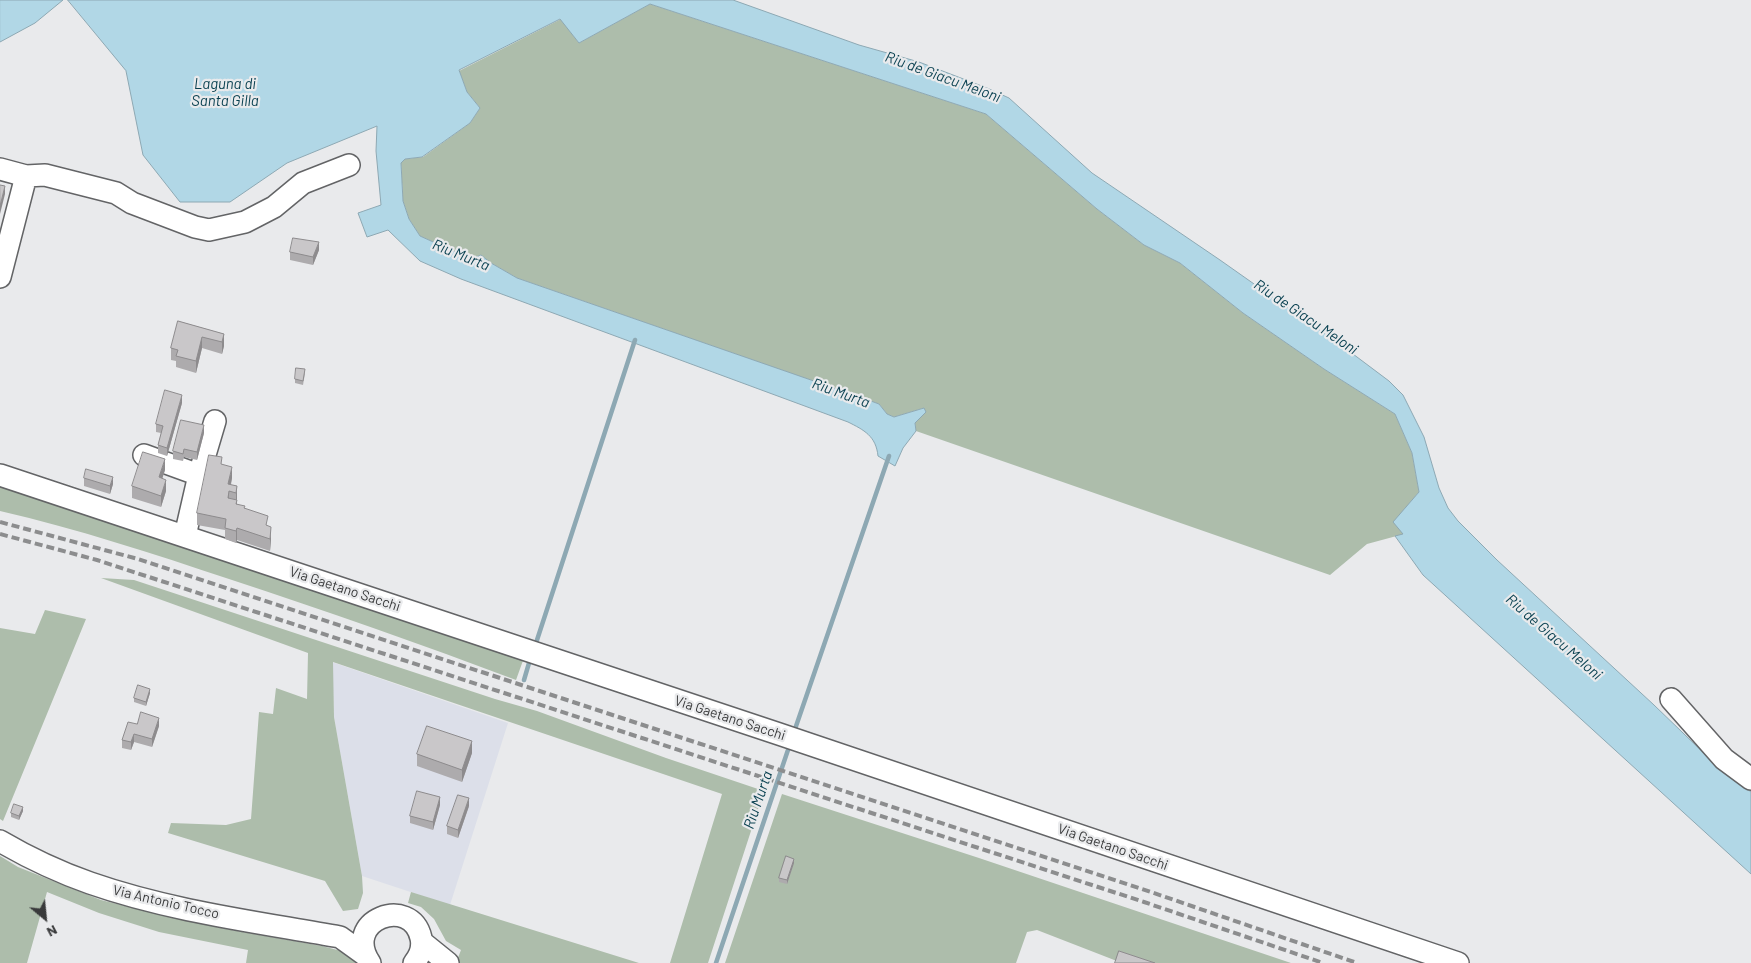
<!DOCTYPE html>
<style>
body{margin:0}
#map{position:relative;width:1751px;height:963px;overflow:hidden;background:#e9eaec;font-family:Barlow,sans-serif}
canvas{display:block}
.north{position:absolute;left:20px;top:893px;width:50px;height:50px;-webkit-text-stroke:4px #e9eaec;paint-order:stroke;rotate:152deg;font-size:14px;font-weight:700;line-height:20px;text-align:center;color:#393a3b}
.north::after{content:'';display:block;margin:auto;width:18px;height:22px;background:#393a3b;clip-path:polygon(50% 0,100% 100%,50% 72%,0 100%)}
</style>
<div id="map">
<canvas width="1751" height="963"></canvas>
<div class="north">N</div>
</div>
<script>
const c = document.querySelector('canvas').getContext('2d');
c.lineJoin = 'round';
function fill(path, color) {
  c.fillStyle = color;
  c.fill(path, 'evenodd');
}
function strokePath(path, color, width, dash) {
  c.strokeStyle = color;
  c.lineWidth = width;
  c.lineCap = dash ? 'butt' : 'round';
  c.setLineDash(dash || []);
  c.stroke(path);
}
function drawText(font, color, halo, rows, align = 'center') {
  c.font = font + ' Barlow,sans-serif';
  c.lineWidth = 4.5;
  c.setLineDash([]);
  c.textBaseline = 'middle';
  c.strokeStyle = halo;
  c.fillStyle = color;
  for (const [text, x, y, turn = 0] of rows) {
    c.save();
    c.translate(x, y);
    c.rotate((+turn || 0) * Math.PI / 180);
    c.textAlign = isNaN(turn) ? turn : align;
    if (halo) c.strokeText(text, 0, 0);
    c.fillText(text, 0, 0);
    c.restore();
  }
}
fill(new Path2D(`
 M332,662L508,723L450,905L362,876L334,717Z`), '#dcdfe9');
fill(new Path2D(`
 M650,4L986,114L1097,209L1144,245L1180,263L1243,313L1324,369L1395,414L1412,453L1419,492L1394,522L1404,534L1367,544L1330,575L916,431L915,423L924,408L894,417L887,414L879,404L517,278L491,263L481,255L471,259L420,236L409,219L403,201L401,163L405,159L423,157L470,123L480,108L467,92L459,71L561,19L579,43Z
 M0,481L525,655L516,680C421,644 326,611 229,579C154,554 78,529 0,511Z
 M101,578L134,580L495,699L537,711L666,758L764,791L708,963H670L722,794L333,662L334,717L362,876L363,893L358,909L343,911L325,881L168,833L171,823L226,825L251,819L259,712L273,714L276,688L307,699L308,653Z
 M45,610L86,619L3,821L0,819V628L35,634Z
 M782,794L979,858L1291,963H1122L1037,930L1027,932L1016,963H725Z
 M0,856L18,867L101,900L169,917L231,930L322,946L345,952L354,956L357,963H246L248,950L159,932L99,913L47,892L27,963H0Z
 M411,892L639,963H456L461,950L446,941L434,919L421,907L408,903Z`), '#adbdab');
const water = new Path2D(`
 M0,0H63L35,23L0,42Z
 M68,0H733L859,45L919,62L987,88L1009,98L1092,173L1220,260L1345,348L1389,381L1403,395L1424,437L1439,488L1448,508L1458,521L1497,560L1654,705L1711,760L1751,792V874L1423,575L1395,536L1403,534L1393,522L1419,492L1412,453L1395,414L1324,369L1243,313L1180,263L1144,245L1097,209L986,114L650,4L579,43L560,19L459,70L467,92L480,108L470,123L422,157L405,159L401,163L403,201L409,219L420,236L471,259L481,255L491,263L517,278L860,397L879,404L887,414L894,417L924,408L926,412L915,423L916,431L903,448L895,466L878,456C876,436 864,430 848,422L461,279L420,261L388,230L367,237L358,213L381,205L376,151L377,126L287,163L230,202H180L143,155L126,71Z`);
fill(water, '#b1d7e6');
strokePath(water, '#8da8b3', 1);
strokePath(new Path2D(`
 M537,640L635,340
 M524,680L529,663
 M794,732L889,456
 M716,963L790,744`), '#8da8b3', 4.5);
const minor = new Path2D(`
 M0,169L26,176L45,175L116,193L132,203L195,227L209,230L245,222L274,207L303,183L349,165
 M0,277L26,176
 M144,455L199,475
 M0,475L779,734L1458,963
 M185,536L199,475L215,421
 M1671,699L1724,759L1751,779
 M0,841C29,858 59,872 90,883C170,911 257,922 340,937L365,955
 M422,942L448,963
 M370,963C341,920 411,894 421,938C423,947 420,956 414,963`);
strokePath(minor, '#636466', 24);
strokePath(minor, '#fff', 21);
strokePath(new Path2D(`
 M0,522L138,559L1151,892L1357,963
 M0,534L97,560L1144,902L1323,963`), '#8c8d8e', 4, [8, 4]);
fill(new Path2D(`
 M319,250L313,265L290,260V252Z
 M178,321L224,334V346L222,354L202,348L196,373L176,367V361L171,360V348Z
 M305,373L303,385L295,383V379Z
 M182,403L167,456L158,453V445L161,433L156,432V424Z
 M204,433L197,460L184,457L183,461L173,459V451Z
 M222,464L232,478L231,485L237,486V504L245,508L268,526L271,539L270,551L237,540L236,543L225,539V530L197,525V513Z
 M165,470L162,478L166,491L161,507L132,498V486Z
 M84,478L113,484L110,494L84,486Z
 M150,693L146,706L134,702V698Z
 M137,724L159,726L152,747L134,742L131,750L122,748V740Z
 M472,753L462,782L417,766V754Z
 M440,805L433,830L410,823V816Z
 M469,806L458,838L447,834V826Z
 M23,811L19,820L11,817V813Z
 M794,863L787,884L779,882V878Z`), '#adabad');
fill(new Path2D(`
 M5,186V194L0,214V206Z
 M319,242V250L313,265V257Z
 M224,334V346L222,354V342Z
 M202,337V348L196,373V361Z
 M182,395V403L167,456V448Z
 M204,425V433L197,460V452Z
 M165,459V470L159,489V477Z
 M232,467V478L229,492V503L228,498V484Z
 M113,477V484L110,494V486Z
 M166,480V491L161,507V496Z
 M237,486V512L236,516V493Z
 M271,527V539L270,551V539Z
 M237,528V540L236,543V531Z
 M150,689V693L146,706V702Z
 M159,718V726L152,747V739Z
 M134,734V742L131,750V742Z
 M472,741V753L462,782V770Z
 M440,797V805L433,830V822Z
 M469,798V806L458,838V830Z
 M23,807V811L19,820V816Z
 M794,859V863L787,884V880Z`), '#8d8b8d');
const building = new Path2D(`
 M0,185L5,186L0,206Z
 M293,238L319,242L313,257L290,252Z
 M178,321L224,334L222,342L202,337L196,361L176,356L178,350L171,348Z
 M296,368L305,369L303,381L295,379Z
 M165,390L182,395L167,448L158,445L163,426L156,424Z
 M181,420L204,425L197,452L184,449L183,454L173,451Z
 M143,452L165,459L159,477L166,480L161,496L132,486Z
 M209,455L222,457L221,464L232,467L228,484L237,486L236,493L229,491L228,498L237,500L236,504L245,506L244,508L268,516L266,525L271,527L270,539L237,528L236,531L225,528L226,519L197,513Z
 M86,469L113,477L110,486L84,478Z
 M138,685L150,689L146,702L134,698Z
 M141,712L159,718L152,739L134,734L131,742L122,740L128,722L137,724Z
 M427,726L472,741L462,770L417,754Z
 M417,791L440,797L433,822L410,816Z
 M458,795L469,798L458,830L447,826Z
 M14,804L23,807L19,816L11,813Z
 M786,856L794,859L787,880L779,878Z
 M1119,951L1155,963H1115Z`);
fill(building, '#c9c7c9');
strokePath(building, '#8d8b8d', 1);
drawText('14px', '#393a3b', '#e9eaec', [
 ["Via Gaetano Sacchi",345,589,18],
 ["Via Gaetano Sacchi",730,718,18],
 ["Via Gaetano Sacchi",1113,847,19],
 ["Via Antonio Tocco",166,902,13]
]);
drawText('italic 15px', '#073f4f', '#e9eaec', [
 ["Riu de Giacu Meloni",943,77,20],
 ["Laguna di",225,84],
 ["Santa Gilla",225,101],
 ["Riu Murta",461,255,22],
 ["Riu de Giacu Meloni",1306,317,34],
 ["Riu Murta",841,393,20],
 ["Riu de Giacu Meloni",1554,637,41],
 ["Riu Murta",758,800,-71]
]);
</script>
